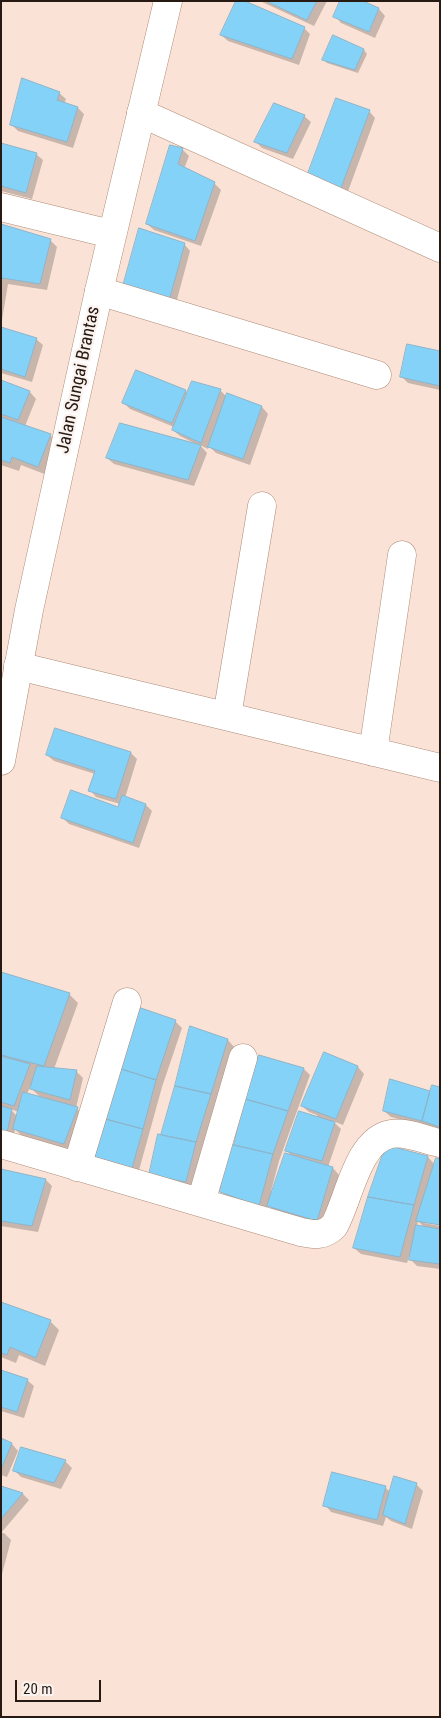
<!DOCTYPE html>
<style>
body{margin:0}
#map{position:relative;width:441px;height:1718px;overflow:hidden;background:#fae3d6;font-family:"Roboto Condensed",sans-serif}
canvas{display:block}
.frame{position:absolute;inset:0;border:2px solid #271a12;pointer-events:none}
.scale{position:absolute;left:15px;top:1680px;width:86px;height:22px;box-sizing:border-box;border:2px solid #271a12;border-top:0;padding-left:6px;font-size:15px;line-height:18px;white-space:nowrap;color:#271a12;-webkit-text-stroke:4px #fbf3ef;paint-order:stroke}
</style>
<div id="map">
<canvas width="441" height="1718"></canvas>
<div class="frame"></div>
<div class="scale">20 m</div>
</div>
<script>
const c = document.querySelector('canvas').getContext('2d');
c.lineJoin = 'round';
function fill(path, color) {
  c.fillStyle = color;
  c.fill(path, 'evenodd');
}
function strokePath(path, color, width, dash) {
  c.strokeStyle = color;
  c.lineWidth = width;
  c.lineCap = dash ? 'butt' : 'round';
  c.setLineDash(dash || []);
  c.stroke(path);
}
function drawText(font, color, halo, rows, align = 'center') {
  c.font = font + ' "Roboto Condensed",sans-serif';
  c.lineWidth = 4.5;
  c.setLineDash([]);
  c.textBaseline = 'middle';
  c.strokeStyle = halo;
  c.fillStyle = color;
  for (const [text, x, y, turn = 0] of rows) {
    c.save();
    c.translate(x, y);
    c.rotate((+turn || 0) * Math.PI / 180);
    c.textAlign = isNaN(turn) ? turn : align;
    if (halo) c.strokeText(text, 0, 0);
    c.fillText(text, 0, 0);
    c.restore();
  }
}
fill(new Path2D(`
 M260,1H327L314,26Z
 M360,1L379,9L385,16L375,38L341,23L335,16Z
 M304,28L310,34L299,65L228,41L221,35Z
 M334,37L364,50L367,54L358,73L327,63L324,60Z
 M59,93L66,99L64,104L78,108L84,114L73,148L18,131L11,124Z
 M369,111L375,118L347,194L315,182Z
 M304,116L311,122L293,159L262,148L256,142Z
 M1,144L36,154L43,160L32,199L1,191Z
 M182,149L189,156L184,169L214,183L221,190L201,246L154,230L147,224Z
 M1,226L50,240L57,247L47,290L8,284L2,320Z
 M184,244L190,251L175,307L131,292Z
 M1,328L36,339L43,345L32,382L1,373Z
 M440,352V390L408,383L401,376Z
 M1,381L30,392L36,399L25,426L50,435L59,444L47,475L21,465L19,471L1,465Z
 M220,390L227,397L228,395L262,407L268,414L250,465L216,453L209,446L208,449L200,445L207,453L194,486L114,464L107,458L196,444L180,436L173,430L174,427L130,409L124,403L186,391L188,394Z
 M131,753L137,759L125,798L146,805L152,811L139,848L69,824L63,818L119,808L120,804L96,797L90,790L95,774L54,761L47,755Z
 M1,974L69,994L78,1003L54,1069L76,1071L83,1078L76,1108L84,1115L71,1150L21,1135L15,1129L13,1139L1,1136ZM30,1087L41,1098L27,1094ZM10,1109L19,1112L18,1117Z
 M175,1021L182,1028L162,1087L138,1174L99,1162L93,1155L107,1121L119,1068Z
 M191,1027L228,1040L234,1047L202,1149L192,1188L150,1175L162,1137Z
 M324,1054L358,1067L364,1074L343,1125L333,1121L341,1129L328,1167L333,1168L339,1175L323,1227L275,1212L268,1205L266,1212L228,1198L222,1191L246,1100L304,1069L310,1075L279,1161L271,1191L273,1192L292,1156L287,1151L317,1117V1115L309,1112L302,1106Z
 M391,1080L431,1092L440,1088V1131L391,1117L384,1111Z
 M386,1147L428,1157L435,1165L424,1223L440,1226V1269L417,1266L410,1259L412,1253H410L407,1263L361,1254L354,1248ZM418,1221L425,1228L417,1227Z
 M1,1170L46,1180L52,1186L38,1232L1,1226Z
 M1,1304L50,1321L59,1330L45,1366L19,1355L16,1363L1,1357Z
 M1,1372L27,1380L34,1386L24,1418L1,1411Z
 M1,1440L12,1444L18,1451L7,1477L1,1475Z
 M22,1449L66,1462L72,1468L61,1489L21,1477L14,1470Z
 M333,1473L386,1488L390,1492L416,1484L423,1491L412,1529L391,1521L386,1517L383,1526L331,1512L325,1505Z
 M1,1487L23,1494L29,1500L1,1533H4L11,1540L1,1578Z`), '#0003');
const building = new Path2D(`
 M236,1H245L305,27L292,59L220,35Z
 M266,1H317L307,20Z
 M340,1H363L379,8L369,32L333,17Z
 M333,35L364,49L355,70L322,60Z
 M22,78L60,92L57,100L78,107L67,142L10,125Z
 M336,98L370,110L341,188L307,176Z
 M274,103L305,115L287,153L254,142Z
 M1,143L37,153L26,193L1,186Z
 M170,145L183,148L178,164L215,182L195,241L146,224Z
 M1,224L51,239L40,284L2,278L1,283Z
 M139,228L185,243L169,301L123,286Z
 M1,327L37,338L25,377L1,369Z
 M407,344L440,351V386L400,377Z
 M136,370L186,390L172,423L122,403Z
 M1,380L30,391L18,420L1,414Z
 M192,381L221,389L201,443L172,430Z
 M227,393L262,406L243,459L208,447Z
 M1,417L51,434L38,467L12,457L10,463L1,460Z
 M120,423L201,445L188,480L106,458Z
 M55,728L131,752L116,799L88,791L95,771L46,755Z
 M71,790L118,807L122,795L146,804L133,843L61,818Z
 M1,972L70,993L44,1066L1,1055Z
 M138,1007L176,1020L156,1080L118,1068Z
 M190,1026L228,1039L211,1094L175,1086Z
 M324,1052L358,1066L336,1119L301,1106Z
 M259,1055L304,1068L288,1111L245,1099Z
 M1,1056L30,1064L14,1106L1,1102Z
 M37,1066L77,1070L70,1100L30,1089Z
 M118,1068L156,1080L143,1129L106,1119Z
 M390,1079L430,1091L422,1121L383,1111Z
 M432,1085L440,1087V1127L422,1121Z
 M175,1086L211,1094L196,1142L161,1135Z
 M23,1092L78,1107L64,1144L13,1129Z
 M245,1099L288,1111L273,1154L234,1145Z
 M1,1106L12,1109L7,1133L1,1131Z
 M299,1111L335,1122L322,1161L285,1151Z
 M101,1118L143,1129L132,1168L91,1156Z
 M158,1134L196,1142L186,1182L149,1175Z
 M229,1144L273,1154L259,1206L220,1192Z
 M386,1145L428,1156L414,1205L368,1197Z
 M285,1153L333,1167L317,1221L267,1206Z
 M436,1158L440,1159V1225L416,1221Z
 M1,1169L46,1179L32,1226L1,1221Z
 M368,1197L414,1205L400,1257L353,1248Z
 M416,1225L440,1229V1264L409,1260Z
 M1,1302L51,1320L36,1358L10,1347L7,1355L1,1353Z
 M1,1370L28,1379L17,1412L1,1407Z
 M1,1438L12,1443L1,1470Z
 M21,1447L66,1460L54,1483L13,1471Z
 M332,1472L386,1486L377,1520L323,1506Z
 M394,1476L417,1483L405,1524L383,1515Z
 M1,1486L23,1493L1,1519Z`);
fill(building, '#85d2f9');
strokePath(building, '#8db4c9', 1);
const minor = new Path2D(`
 M141,113L440,248
 M1,207L111,234
 M99,291L377,375
 M18,666L440,768
 M227,716L262,506
 M373,752L402,555
 M1,1144L301,1232C315,1235 324,1236 334,1226C349,1200 357,1140 391,1134C406,1131 425,1140 440,1143
 M77,1167L127,1002
 M201,1202L243,1058`);
const secondary = new Path2D(`
 M1,761L29,610L99,291L168,1`);
strokePath(minor, '#ae8b77', 29);
strokePath(secondary, '#ae8b77', 29);
strokePath(minor, '#fff', 28);
strokePath(secondary, '#fff', 28);
drawText('18px', '#271a12', '#fbf3ef', [
 ["Jalan Sungai Brantas",79,380,-78]
]);
</script>
